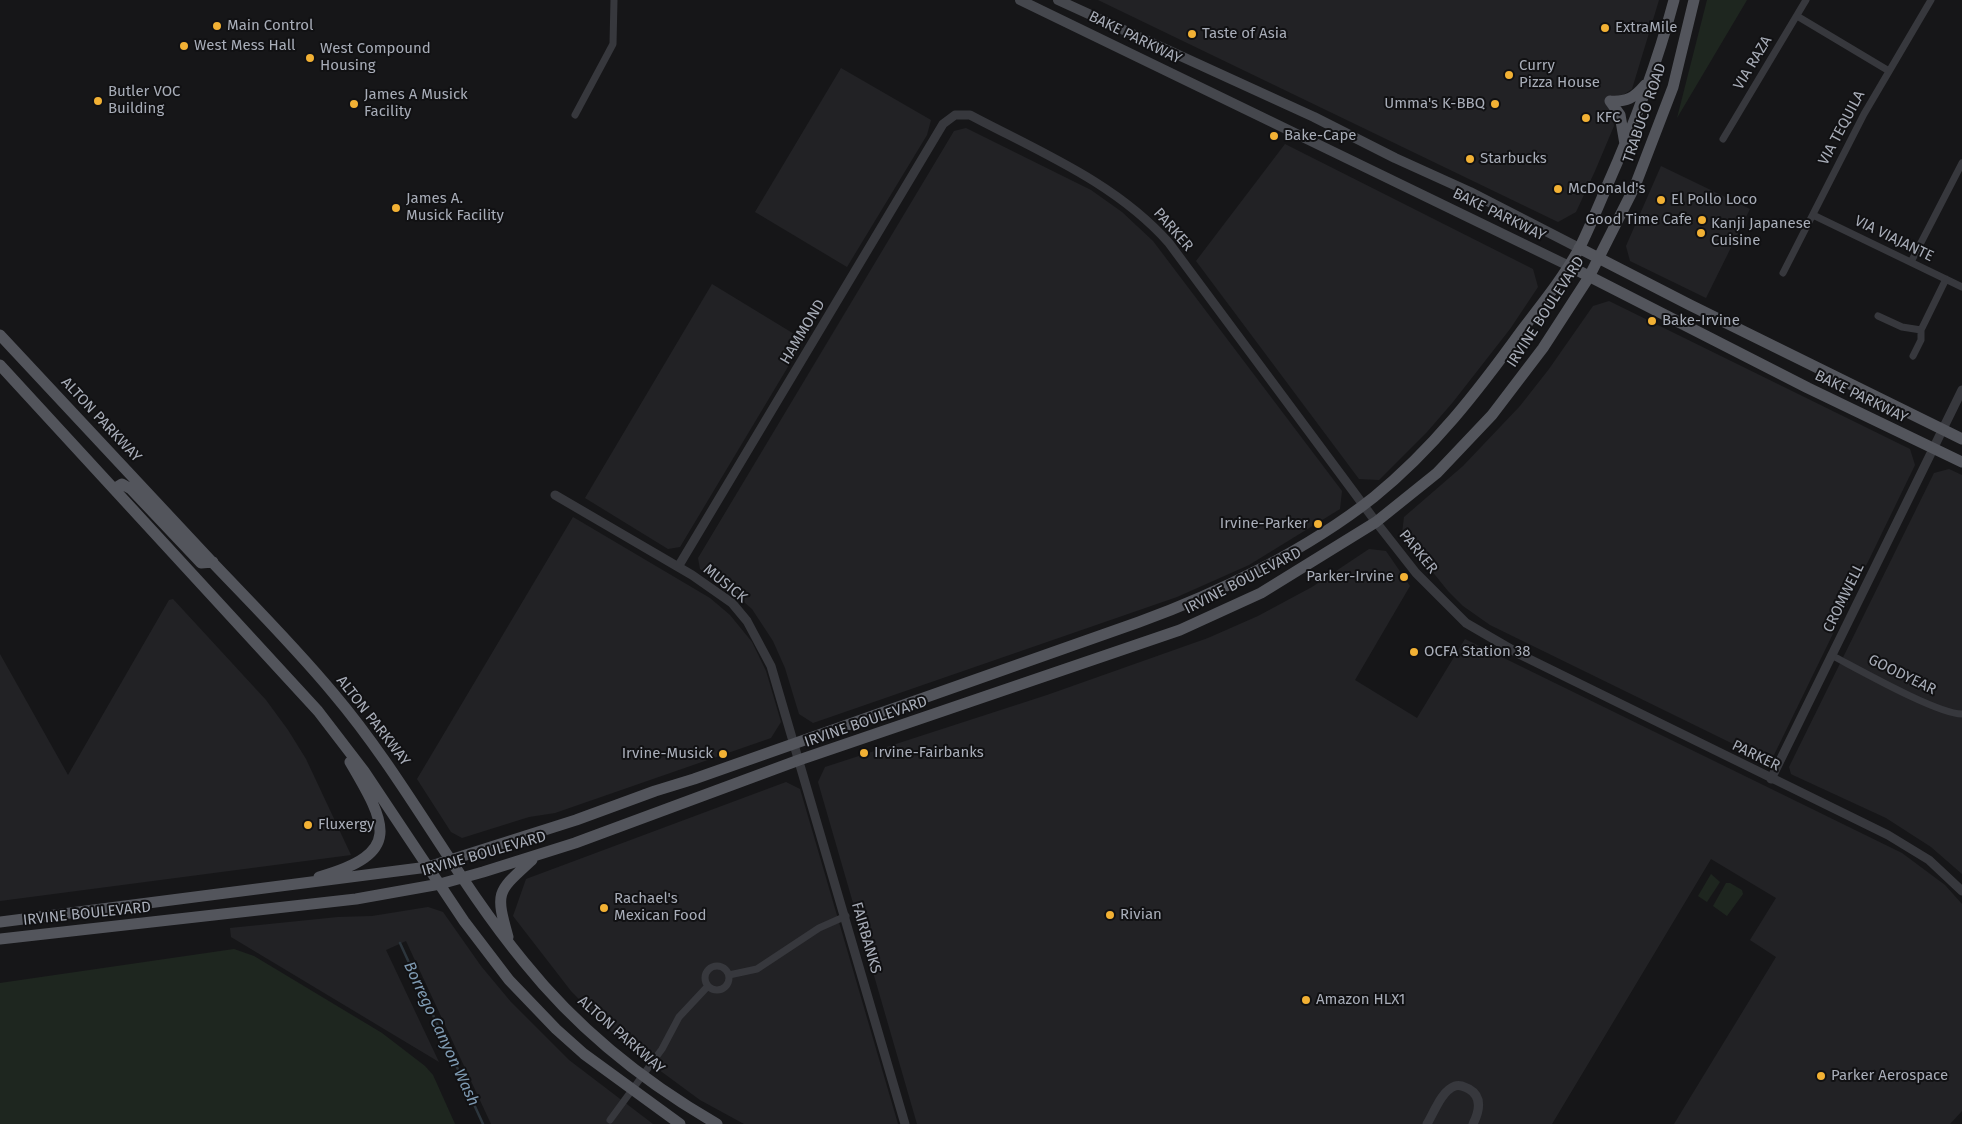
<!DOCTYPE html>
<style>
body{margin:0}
canvas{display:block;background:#161618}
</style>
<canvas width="1962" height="1124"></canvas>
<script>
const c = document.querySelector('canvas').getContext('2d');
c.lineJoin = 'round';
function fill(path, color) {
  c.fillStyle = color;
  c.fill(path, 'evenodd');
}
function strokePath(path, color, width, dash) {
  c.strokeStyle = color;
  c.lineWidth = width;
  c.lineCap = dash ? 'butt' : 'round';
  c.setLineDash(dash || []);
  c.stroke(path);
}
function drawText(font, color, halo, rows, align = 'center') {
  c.font = font + ' "Fira Sans",sans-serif';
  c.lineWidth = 4;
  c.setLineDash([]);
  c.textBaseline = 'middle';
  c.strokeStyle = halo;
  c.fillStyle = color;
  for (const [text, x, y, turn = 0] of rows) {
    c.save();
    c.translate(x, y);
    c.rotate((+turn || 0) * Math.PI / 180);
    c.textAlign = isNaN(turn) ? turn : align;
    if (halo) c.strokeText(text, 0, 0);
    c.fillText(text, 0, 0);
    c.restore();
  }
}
fill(new Path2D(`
 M1098,0H1659L1632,89L1623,95L1613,118L1614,126L1595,171L1576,212L1558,222Z
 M841,68L931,120L927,135L847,267L755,212Z
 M966,128L1091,190L1122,212L1153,241L1342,491L1340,509L1249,565L1177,597L813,723L799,714L785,668L773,641L752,609L720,581L700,569L698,558L954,131Z
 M1285,144L1533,269L1538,287L1510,329L1453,402L1427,432L1379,480L1359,479L1196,261Z
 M1661,166L1750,209L1706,298L1630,261L1626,246Z
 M712,284L804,340L680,547L668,549L585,498Z
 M1609,301L1910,449L1915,465L1773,757L1766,760L1490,625L1463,606L1448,591L1402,534L1404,517L1463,466L1520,406L1549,369L1593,306Z
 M1949,469L1962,475V874L1931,847L1886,818L1795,776L1791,774L1789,767L1934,473Z
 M573,517L710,598L730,615L752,642L766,671L781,722L771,738L555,813L529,817L462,838L451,832L417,779Z
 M1369,549L1386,551L1410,586L1355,680L1417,718L1465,639L1902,853L1945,885L1962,904V1111L1950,1124H1674L1776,957L1750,940L1776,898L1711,859L1552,1124H917L818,782L825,767L1047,695L1208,638L1258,616L1312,587Z
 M173,599L266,700L288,730L306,759L351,855L0,901V654L68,775L169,600Z
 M786,782L800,789L898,1124H744L700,1100L632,1050L604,1025L571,991L513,916L526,879Z
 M428,907L443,912L481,966L511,1002L569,1060L653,1124H491L406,941L386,950L439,1062L231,937L230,928L338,917L372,916Z`), '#222225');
fill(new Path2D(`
 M1707,0H1747L1677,118Z
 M1711,874L1720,882L1707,902L1698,896Z
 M1726,883H1730L1742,890L1743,894L1727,916L1713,906Z
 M234,949L254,956L382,1033L425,1066L433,1075L455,1124H0V983Z`), '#1e261f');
strokePath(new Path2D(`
 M400,943L483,1124`), '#2c353c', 2.5);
strokePath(new Path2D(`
 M1797,16L1889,71
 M575,115L613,44L614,0
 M1723,139L1806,0
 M1813,215L1962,287
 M1911,262L1962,163
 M1783,273L1864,114L1931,0
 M1878,316L1902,327L1921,330L1946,279
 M1913,356L1921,340V330
 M1831,655C1858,669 1937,714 1962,714
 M705 978a12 12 0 1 1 24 0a12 12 0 1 1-24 0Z
 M729,975L757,969L819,928L846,916
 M610,1120L662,1049L679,1017L708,986`), '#37383d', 7);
strokePath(new Path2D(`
 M555,495L692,575L732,603L747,621L771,666L905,1124
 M678,567L943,124L955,115H970C1040,152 1116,183 1169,243L1376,522L1416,573L1466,623L1521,655L1888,835L1929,860L1962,891
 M1771,779L1962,390
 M1427,1124C1434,1113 1441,1091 1455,1086C1461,1084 1464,1087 1469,1089C1483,1097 1479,1112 1473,1124`), '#37383d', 9);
strokePath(new Path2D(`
 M1020,0L1569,266
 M1058,0L1314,117L1395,158L1470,192L1579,248`), '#45474d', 10);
strokePath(new Path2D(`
 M1610,101C1627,102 1634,98 1645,85
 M1610,101L1620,115L1625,144
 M1579,248L1690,305L1962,439
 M1569,266L1808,388L1962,462
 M0,335C71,411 142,487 213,563C254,606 296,648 334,694C405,778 454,877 524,962C577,1028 644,1082 717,1124
 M0,365L318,711L364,771L464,921L509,980L556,1029L584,1054L680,1124
 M114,489L122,484L131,489L201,563L213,562
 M319,877C403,853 387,825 350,762
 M0,922L428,867L576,820L655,791L694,779L1139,622C1219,593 1307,550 1374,497C1433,449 1478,391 1522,330C1542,304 1563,278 1579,249C1589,229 1598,207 1607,186C1634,125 1657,64 1674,0
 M508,937C495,891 497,892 532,860
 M0,939L356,899L440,884L483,872L575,843L799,760L1180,630L1261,593L1376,522L1437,473L1492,415L1543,348L1589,277L1635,186L1673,87L1694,0`), '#53555c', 11);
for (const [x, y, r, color] of [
 [217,26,5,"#f2b134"],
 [1605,28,5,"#f2b134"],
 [1192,34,5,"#f2b134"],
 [184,46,5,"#f2b134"],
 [310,58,5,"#f2b134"],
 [1509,75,5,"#f2b134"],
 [98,101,5,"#f2b134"],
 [354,104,5,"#f2b134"],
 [1495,104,5,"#f2b134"],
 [1586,118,5,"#f2b134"],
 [1274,136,5,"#f2b134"],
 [1470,159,5,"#f2b134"],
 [1558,189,5,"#f2b134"],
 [1661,200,5,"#f2b134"],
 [396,208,5,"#f2b134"],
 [1702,220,5,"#f2b134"],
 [1701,233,5,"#f2b134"],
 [1652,321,5,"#f2b134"],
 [1318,524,5,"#f2b134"],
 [1404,577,5,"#f2b134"],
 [1414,652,5,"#f2b134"],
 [864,753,5,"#f2b134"],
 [723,754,5,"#f2b134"],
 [308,825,5,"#f2b134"],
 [604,908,5,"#f2b134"],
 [1110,915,5,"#f2b134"],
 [1306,1000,5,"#f2b134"],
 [1821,1076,5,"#f2b134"]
]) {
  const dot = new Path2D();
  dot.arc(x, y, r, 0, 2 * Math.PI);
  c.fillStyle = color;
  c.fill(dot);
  strokePath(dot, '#111113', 2);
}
drawText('15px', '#a8adb8', '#111113', [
 ["Main Control",227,26],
 ["ExtraMile",1615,28],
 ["Taste of Asia",1202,34],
 ["West Mess Hall",194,46],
 ["West Compound",320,49],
 ["Housing",320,66],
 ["Curry",1519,66],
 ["Pizza House",1519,83],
 ["Butler VOC",108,92],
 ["Building",108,109],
 ["James A Musick",364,95],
 ["Facility",364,112],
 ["Umma's K-BBQ",1485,104,"right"],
 ["KFC",1596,118],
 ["Bake-Cape",1284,136],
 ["Starbucks",1480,159],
 ["McDonald's",1568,189],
 ["James A.",406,199],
 ["Musick Facility",406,216],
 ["El Pollo Loco",1671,200],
 ["Good Time Cafe",1692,220,"right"],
 ["Kanji Japanese",1711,224],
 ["Cuisine",1711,241],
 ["Bake-Irvine",1662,321],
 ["Irvine-Parker",1308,524,"right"],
 ["Parker-Irvine",1394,577,"right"],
 ["OCFA Station 38",1424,652],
 ["Irvine-Fairbanks",874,753],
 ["Irvine-Musick",713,754,"right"],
 ["Fluxergy",318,825],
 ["Rachael's",614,899],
 ["Mexican Food",614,916],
 ["Rivian",1120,915],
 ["Amazon HLX1",1316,1000],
 ["Parker Aerospace",1831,1076]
], 'left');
drawText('15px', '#a8adb8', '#111113', [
 ["BAKE PARKWAY",1135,38,26],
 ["VIA RAZA",1753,63,-59],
 ["TRABUCO ROAD",1645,113,-71],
 ["VIA TEQUILA",1842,128,-62],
 ["BAKE PARKWAY",1499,215,26],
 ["PARKER",1173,230,49],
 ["VIA VIAJANTE",1894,239,26],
 ["IRVINE BOULEVARD",1546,312,-57],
 ["HAMMOND",803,332,-59],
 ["BAKE PARKWAY",1861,397,26],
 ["ALTON PARKWAY",101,420,47],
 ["PARKER",1418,552,51],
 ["IRVINE BOULEVARD",1243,581,-27],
 ["MUSICK",725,584,39],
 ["CROMWELL",1844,598,-64],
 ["GOODYEAR",1902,675,26],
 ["ALTON PARKWAY",373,721,52],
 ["IRVINE BOULEVARD",866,722,-19],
 ["PARKER",1756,756,26],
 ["IRVINE BOULEVARD",484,854,-16],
 ["IRVINE BOULEVARD",87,914,-6],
 ["FAIRBANKS",866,938,74],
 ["ALTON PARKWAY",621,1035,41]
]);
drawText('italic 16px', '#7f9bb3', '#111113', [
 ["Borrego Canyon Wash",441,1034,65]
]);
</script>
